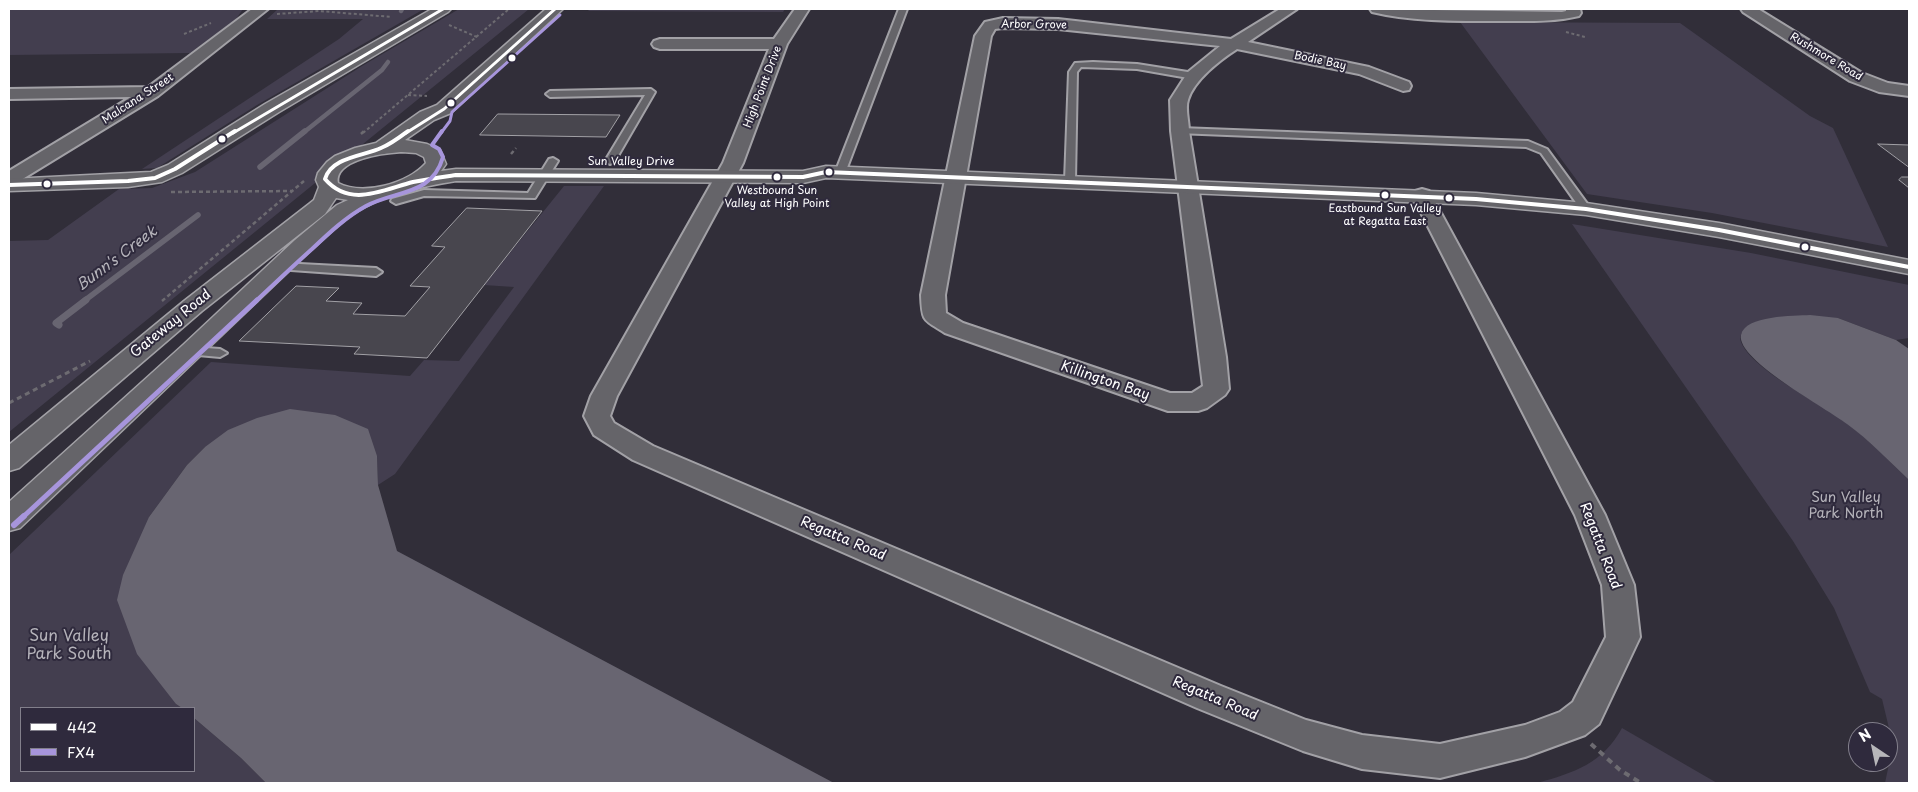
<!DOCTYPE html>
<style>
body{margin:0}
#map{position:relative;width:1918px;height:792px;overflow:hidden;background:#312e39;font-family:"Playpen Sans",sans-serif}
canvas{display:block}
.frame{position:absolute;inset:0;border:10px solid #fff;pointer-events:none}
.legend{position:absolute;left:20px;top:707px;width:175px;height:65px;box-sizing:border-box;background:#2f2a3d;border:1px solid #827f8b;margin:0;padding:6px 9px;list-style:none;font-size:15px;color:#fff}
.legend li{display:flex;align-items:center;gap:10px;height:25px}
.legend b{width:25px;border:1px solid #827f8b}
.north{position:absolute;left:1848px;top:722px;width:50px;height:50px;box-sizing:border-box;background:#2f2a3d;border:1px solid #827f8b;border-radius:50%;rotate:326deg;font-size:14px;font-weight:700;line-height:20px;text-align:center;color:#fff}
.north::after{content:'';display:block;margin:auto;width:18px;height:22px;background:#b7b6ba;clip-path:polygon(50% 0,100% 100%,50% 72%,0 100%)}
</style>
<div id="map">
<canvas width="1918" height="792"></canvas>
<div class="frame"></div>
<ul class="legend">
<li><b style="height:6px;background:#fff"></b>442</li>
<li><b style="height:6px;background:#a795dc"></b>FX4</li>
</ul>
<div class="north">N</div>
</div>
<script>
const c = document.querySelector('canvas').getContext('2d');
c.lineJoin = 'round';
function fill(path, color) {
  c.fillStyle = color;
  c.fill(path, 'evenodd');
}
function strokePath(path, color, width, dash) {
  c.strokeStyle = color;
  c.lineWidth = width;
  c.lineCap = dash ? 'butt' : 'round';
  c.setLineDash(dash || []);
  c.stroke(path);
}
function drawText(font, color, halo, rows, align = 'center') {
  c.font = font + ' "Playpen Sans",sans-serif';
  c.lineWidth = 4;
  c.setLineDash([]);
  c.textBaseline = 'middle';
  c.strokeStyle = halo;
  c.fillStyle = color;
  for (const [text, x, y, turn = 0] of rows) {
    c.save();
    c.translate(x, y);
    c.rotate((+turn || 0) * Math.PI / 180);
    c.textAlign = isNaN(turn) ? turn : align;
    if (halo) c.strokeText(text, 0, 0);
    c.fillText(text, 0, 0);
    c.restore();
  }
}
fill(new Path2D(`
 M9,9H243L236,19L190,53L9,55Z
 M278,9H424L257,105L157,168L142,169L339,39L363,19H267Z
 M459,9H529L9,432V241L48,240L119,189L152,188L195,172L362,66Z
 M590,9H785L783,12L588,11Z
 M1460,22L1680,23L1810,116L1833,128L1888,247L1712,213L1587,194Z
 M564,186H604L395,474L378,485L377,456L205,447L187,465L149,517L176,704L182,708H21V771H194V718L241,758L266,783H9V555L211,362L410,376L424,360L459,361L514,287L484,285Z
 M1572,224L1751,253L1909,285V338L1896,340L1838,318L1745,328C1742,332 1739,337 1741,342C1752,370 1822,404 1847,423C1869,440 1889,461 1909,480V783H1885L1893,745L1882,699L1870,692L1834,608L1793,541Z
 M1622,728L1717,783H1537C1574,773 1603,763 1622,728Z`), '#433e4f');
fill(new Path2D(`
 M1810,315L1838,318L1896,340L1909,349V480C1889,461 1869,440 1847,424C1828,409 1736,360 1741,335C1745,315 1794,316 1810,315Z
 M290,409L335,415L368,429L377,456L378,485L397,551L834,783H266L241,758L194,718V708H182L176,704L137,654L117,600L123,575L149,517L187,465L205,447L228,430L257,418Z`), '#686571');
strokePath(new Path2D(`
 M401,11L402,9
 M303,133L382,70L388,62`), '#686571', 4.5);
strokePath(new Path2D(`
 M260,167L305,131
 M84,301L198,215`), '#686571', 5.5);
strokePath(new Path2D(`
 M59,325L56,323L86,300`), '#686571', 7);
const building = new Path2D(`
 M498,114L620,115L606,137L480,135Z
 M1878,144L1909,145V167Z
 M1902,177H1909V188L1899,180Z
 M467,208L542,211L427,358L354,354L360,347L239,341L296,286L339,288L326,301L362,303L353,314L405,316L430,287L410,286L445,247L432,246Z`);
fill(building, '#48464e');
strokePath(building, '#a2a1a6', 1);
const service = new Path2D(`
 M899,9H907L845,173L844,175H836L835,173Z
 M1093,62L1137,64L1194,73L1198,76L1194,79L1137,69L1081,67L1077,72L1075,181L1070,184L1065,181L1069,72L1075,63Z
 M651,89L655,92L615,161L610,164L605,161L645,95L550,97L546,94L550,91Z
 M1180,128L1528,141L1547,149L1591,209L1590,211H1582L1541,153L1526,147L1177,133L1175,131Z
 M553,158L558,161L535,198L424,196L396,204L391,201L392,199L424,190L528,193L549,159Z
 M281,263L376,268L382,272L376,276L277,269L275,267L277,265Z
 M192,347L220,349L227,353L220,357L187,354L185,351Z`);
const minor = new Path2D(`
 M252,9H268L158,96L16,183L9,185V171L131,97L9,99V89L148,87Z
 M795,9H809L787,44L743,163L617,396L610,416L614,423L653,446L1221,686L1306,720L1362,735L1440,744L1525,725L1560,712L1573,702L1606,637L1602,585L1575,515L1412,195L1415,191L1422,189L1429,191L1605,515L1634,585L1640,637L1599,724L1585,735L1525,757L1440,778L1362,769L1303,751L1197,708L633,460L594,435L584,416L591,396L723,163L769,49H660L654,47L652,44L654,41L660,39H774Z
 M1280,9H1297L1248,42L1369,67L1409,82L1411,86L1409,90L1403,91L1359,74L1237,49C1220,60 1194,80 1188,100C1185,108 1189,122 1189,131L1226,357L1229,389L1225,395L1207,408L1198,411H1168L945,333C923,319 922,322 921,295L975,36L985,22L1003,18L1058,19L1231,39ZM1003,28L1058,29L1220,46L1188,72L1170,100L1171,131L1203,386L1192,393H1170L963,323L946,313L945,295L991,36L995,29Z
 M1370,9L1562,12L1566,11V9H1580L1581,13L1579,16C1554,22 1528,21 1503,21C1460,21 1413,22 1372,12Z
 M1741,9H1758L1862,73L1888,83L1909,86V96L1879,92L1850,81L1743,12Z`);
const tertiary = new Path2D(`
 M432,9H451L448,12L279,112L182,173L162,182L128,187L9,191V179L151,172L168,165L265,104Z
 M546,9H563L451,113L434,120L405,140L427,144L440,150L446,164L441,171L456,169L803,171L826,166L1476,193L1586,203L1719,223L1909,260V274L1719,237L1586,215L1476,205L826,178L803,183L456,181C420,187 383,194 353,214C338,224 325,238 311,250L20,528L9,531V502L183,345L295,240L337,205L348,200L336,198L325,214L202,311L19,468L9,471V445L184,301L309,204L314,200L319,187L316,180L318,173L327,162L335,156L355,148L376,143L420,112L437,105ZM402,152L416,153L424,157L426,163C407,184 363,196 338,183C334,159 385,153 402,152Z`);
strokePath(service, '#a2a1a6', 4);
strokePath(minor, '#a2a1a6', 4);
strokePath(tertiary, '#a2a1a6', 3);
strokePath(new Path2D(`
 M277,14L319,11L392,17
 M449,25L477,37
 M1566,32L1585,37
 M184,34L211,23
 M408,95L427,96
 M363,133L509,9`), '#6d6b71', 2, [3, 2.5]);
strokePath(new Path2D(`
 M361,134L364,131
 M511,154L516,148
 M171,192L292,191
 M162,301L304,181`), '#6d6b71', 2.5, [4, 3]);
strokePath(new Path2D(`
 M9,403L90,361`), '#6d6b71', 3, [5, 4]);
strokePath(new Path2D(`
 M1591,744L1620,770L1641,783`), '#6d6b71', 4, [6, 5]);
fill(service, '#656469');
fill(minor, '#656469');
fill(tertiary, '#656469');
strokePath(new Path2D(`
 M233,133L443,9
 M406,133L444,109L555,9`), '#fff', 3);
strokePath(new Path2D(`
 M408,131C400,137 391,144 381,148C364,156 331,157 325,179C350,208 382,190 413,182C427,179 442,177 456,175L803,177L826,172L1476,199L1586,209L1719,230L1909,267
 M9,185L128,181L155,178L175,169L235,131`), '#fff', 4);
strokePath(new Path2D(`
 M441,133L450,121L452,112L560,15`), '#a795dc', 3);
strokePath(new Path2D(`
 M256,301C274,284 293,266 312,249C329,233 346,217 366,206C396,190 432,196 443,157L439,149L432,145L442,131`), '#a795dc', 4);
strokePath(new Path2D(`
 M23,517L257,300`), '#a795dc', 5);
strokePath(new Path2D(`
 M14,525L24,516`), '#a795dc', 6);
for (const [x, y, r, color] of [
 [512,58,4.5,"#fff"],
 [451,103,4.5,"#fff"],
 [222,139,4.5,"#fff"],
 [829,172,4.5,"#fff"],
 [777,177,4.5,"#fff"],
 [47,184,4.5,"#fff"],
 [1385,195,4.5,"#fff"],
 [1449,198,4.5,"#fff"],
 [1805,247,4.5,"#fff"]
]) {
  const dot = new Path2D();
  dot.arc(x, y, r, 0, 2 * Math.PI);
  c.fillStyle = color;
  c.fill(dot);
  strokePath(dot, '#2f2a3d', 2);
}
drawText('11px', '#fff', '#2f2a3d', [
 ["Arbor Grove",1034,25,1],
 ["Rushmore Road",1826,57,31],
 ["Bodie Bay",1320,61,12],
 ["High Point Drive",763,87,-69],
 ["Malcana Street",138,99,-33],
 ["Sun Valley Drive",631,162]
]);
drawText('11px', '#fff', '#2f2a3d', [
 ["Westbound Sun",777,191],
 ["Valley at High Point",777,204],
 ["Eastbound Sun Valley",1385,209],
 ["at Regatta East",1385,222]
]);
drawText('14px', '#fff', '#2f2a3d', [
 ["Gateway Road",171,324,-39],
 ["Killington Bay",1105,381,19],
 ["Regatta Road",843,539,23],
 ["Regatta Road",1600,546,69],
 ["Regatta Road",1215,699,23]
]);
drawText('14px', '#b5b3ba', '#2f2a3d', [
 ["Sun Valley",1846,498],
 ["Park North",1846,514]
]);
drawText('italic 15px', '#b6b4bb', '#2f2a3d', [
 ["Bunn's Creek",117,259,-37]
]);
drawText('16px', '#b5b3ba', '#2f2a3d', [
 ["Sun Valley",69,637],
 ["Park South",69,655]
]);
</script>
